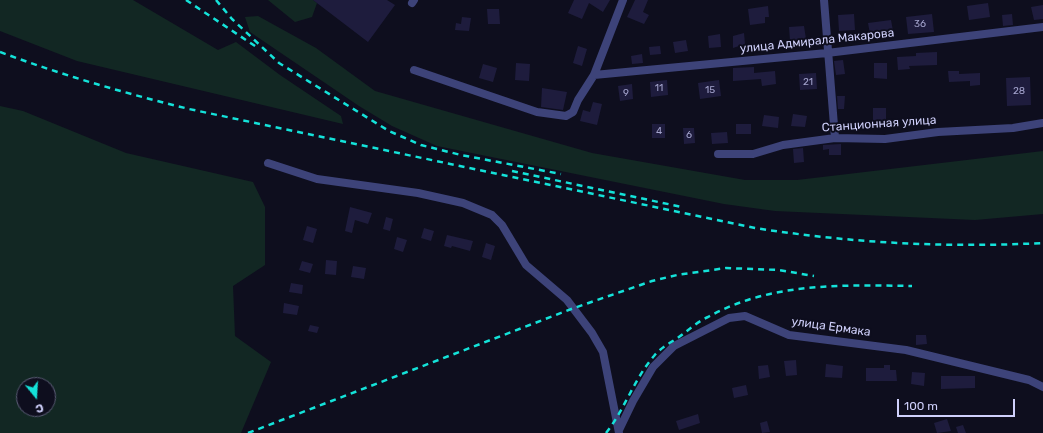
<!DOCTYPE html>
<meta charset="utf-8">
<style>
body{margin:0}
#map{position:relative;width:1043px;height:433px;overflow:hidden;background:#0e0e1e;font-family:Rubik,sans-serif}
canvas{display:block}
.north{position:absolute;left:16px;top:377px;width:40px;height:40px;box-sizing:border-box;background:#0e0e1e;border:1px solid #5b5c76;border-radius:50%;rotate:162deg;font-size:11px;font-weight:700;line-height:16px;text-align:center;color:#cfd0fb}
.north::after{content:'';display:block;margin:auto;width:14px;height:18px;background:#14e2d9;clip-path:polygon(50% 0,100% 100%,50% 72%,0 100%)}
.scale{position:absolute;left:897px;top:399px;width:118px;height:18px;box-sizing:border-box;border:2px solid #cfd0fb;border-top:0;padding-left:5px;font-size:12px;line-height:14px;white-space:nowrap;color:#cfd0fb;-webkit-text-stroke:3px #0e0e1e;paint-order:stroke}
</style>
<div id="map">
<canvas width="1043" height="433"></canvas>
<div class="north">С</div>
<div class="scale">100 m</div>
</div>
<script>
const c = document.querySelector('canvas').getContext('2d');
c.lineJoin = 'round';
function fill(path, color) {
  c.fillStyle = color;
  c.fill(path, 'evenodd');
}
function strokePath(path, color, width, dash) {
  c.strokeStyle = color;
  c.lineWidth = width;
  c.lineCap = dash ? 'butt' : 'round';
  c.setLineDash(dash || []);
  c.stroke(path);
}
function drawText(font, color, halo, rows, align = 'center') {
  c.font = font + ' Rubik,sans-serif';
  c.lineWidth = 4;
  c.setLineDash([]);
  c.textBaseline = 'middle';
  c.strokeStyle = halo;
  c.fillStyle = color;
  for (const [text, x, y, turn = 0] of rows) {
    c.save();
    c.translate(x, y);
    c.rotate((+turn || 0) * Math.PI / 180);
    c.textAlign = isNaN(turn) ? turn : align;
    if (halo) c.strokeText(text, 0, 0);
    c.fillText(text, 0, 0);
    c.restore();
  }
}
fill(new Path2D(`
 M0,0H133L218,50L236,42L280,75L341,116L343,124L77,61L0,31Z
 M268,0H313L317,3L312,17L295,22Z
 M258,16L316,48L375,91L592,153L745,180H797L1043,151V214L975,220L775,211L724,204L437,146L392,126L359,106L250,32L245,17Z
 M0,106L23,111L126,153L253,182L265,207V265L233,286L235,336L271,362L241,433H0ZM24,385H48V409H24Z`), '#122723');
fill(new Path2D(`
 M313,0H387L395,5L368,42Z
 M574,0H610L603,12L589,3L582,19L568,13Z
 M635,0H648L643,12L649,15L644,24L627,17Z
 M988,3L990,17L969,20L967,6Z
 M1043,5V19L1034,20L1031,7Z
 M768,6L769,17H765V23L750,25L748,9Z
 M487,9H499L500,24H488Z
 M854,14L855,30L839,31L838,15Z
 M932,14L934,32L908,34L906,17Z
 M1012,14L1013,25L1003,26L1002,15Z
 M462,17L471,18L469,31L455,30L456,23L461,24Z
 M891,20L893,31L870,34L868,23Z
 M804,26L806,39L790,41L789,27Z
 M744,33L745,44L733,48V36Z
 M720,34L721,47L709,48L708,36Z
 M686,40L688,51L675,53L673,42Z
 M578,46L587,49L582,66L573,63Z
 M660,46L661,54L650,55L649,47Z
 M937,52V65L909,66L910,69L898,70L897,57L916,56V53Z
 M642,54L643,63L632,64L631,56Z
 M843,60L845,74L836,75L834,61Z
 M516,63L530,64L529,81L515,80Z
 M874,63H887V79L874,78Z
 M483,64L497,68L493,82L479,78Z
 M754,67V73L775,71L776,84L762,86L761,79L733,81V68Z
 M948,71H959V74L980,73V85L970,86V81L949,82Z
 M816,73L817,89L800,90L799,74Z
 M1030,77L1031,105L1007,106L1006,78Z
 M667,80L668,95L651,97L650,82Z
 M719,80L721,96L700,99L698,83Z
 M632,84L633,99L620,101L618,86Z
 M542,88L567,92L563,110L541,107Z
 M837,96H845L844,109H838Z
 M593,102L602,104L597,125L580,121L583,110L590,112Z
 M873,108H886V127H873Z
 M793,114L807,116L805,127L791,126Z
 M764,115L779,117L778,128L762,126Z
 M652,124H665V138H652Z
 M736,124H751V134H736Z
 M683,128H694L695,143L684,144Z
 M727,132L728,143L712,144L711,133Z
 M841,144V155H829V149L823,150V145Z
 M803,148L804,162L794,163L793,149Z
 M350,207L372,213L368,224L355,220L352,233L345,231Z
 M386,217L393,219L390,231L383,229Z
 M307,226L317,229L313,243L303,240Z
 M424,228L434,231L431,241L421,238Z
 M447,235L473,241L470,251L452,246L451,248L444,246Z
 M397,237L407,240L403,252L394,249Z
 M486,243L495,246L491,260L482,257Z
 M326,260L337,261L336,275L325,274Z
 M302,261L313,264L310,273L299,270Z
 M353,266L366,268L364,279L351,277Z
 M291,283L303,285L302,294L289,292Z
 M284,303L299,306L297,315L283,313Z
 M310,325L319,327L317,333L308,331Z
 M916,335H926L927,344L916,345Z
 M796,360L797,375L786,376L784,361Z
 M826,364L843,366L842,378L825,377Z
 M768,365L770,377L759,379L758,366Z
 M884,365H890V370H896L897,381H866V368H884Z
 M912,372L925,373L924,386L911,384Z
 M941,376H975V388L941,389Z
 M746,385L748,395L734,398L732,388Z
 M698,414L700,423L679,430L676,421Z
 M947,419L951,431L937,433L934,423Z
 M767,421L770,432L762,433L760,423Z
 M963,425L966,433H958L956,427Z`), '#1e1c3d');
strokePath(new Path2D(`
 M824,0L835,138
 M412,3L414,0
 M414,70L537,112L566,116L573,112L578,100L594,75L623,0
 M594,75L827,53L1043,27
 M718,154H753L783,145L835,138L885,139L938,132L1013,128L1043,123
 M268,163L317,179L418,193L463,203L492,215L502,225L526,265L567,300L592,333L603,352L619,433
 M619,430L633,401L653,367L674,346L729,318L745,316L789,335L906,350L1029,380L1043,387`), '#3d4379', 8);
strokePath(new Path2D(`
 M186,0L258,48
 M216,0L232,19L279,63L389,131L421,145L461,155L561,174
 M0,52C62,75 124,93 189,109L755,228C852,243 944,248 1043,243
 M512,171L682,207
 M248,433L574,308L652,281L677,275L726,268L779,270L814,276
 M606,433C625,409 634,379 654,356C661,347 674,341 683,334C691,328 699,321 708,317C771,282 843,285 912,286`), '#14e2d9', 2.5, [6, 5]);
drawText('10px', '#a3a3cc', null, [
 ["36",920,24],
 ["21",808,82],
 ["11",659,88],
 ["15",710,90],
 ["28",1019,91],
 ["9",626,93],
 ["4",659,131],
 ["6",689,135]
]);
drawText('12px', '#cfd0fb', '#0e0e1e', [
 ["улица Адмирала Макарова",817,41,-6],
 ["Станционная улица",879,124,-4],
 ["улица Ермака",831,327,8]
]);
</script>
